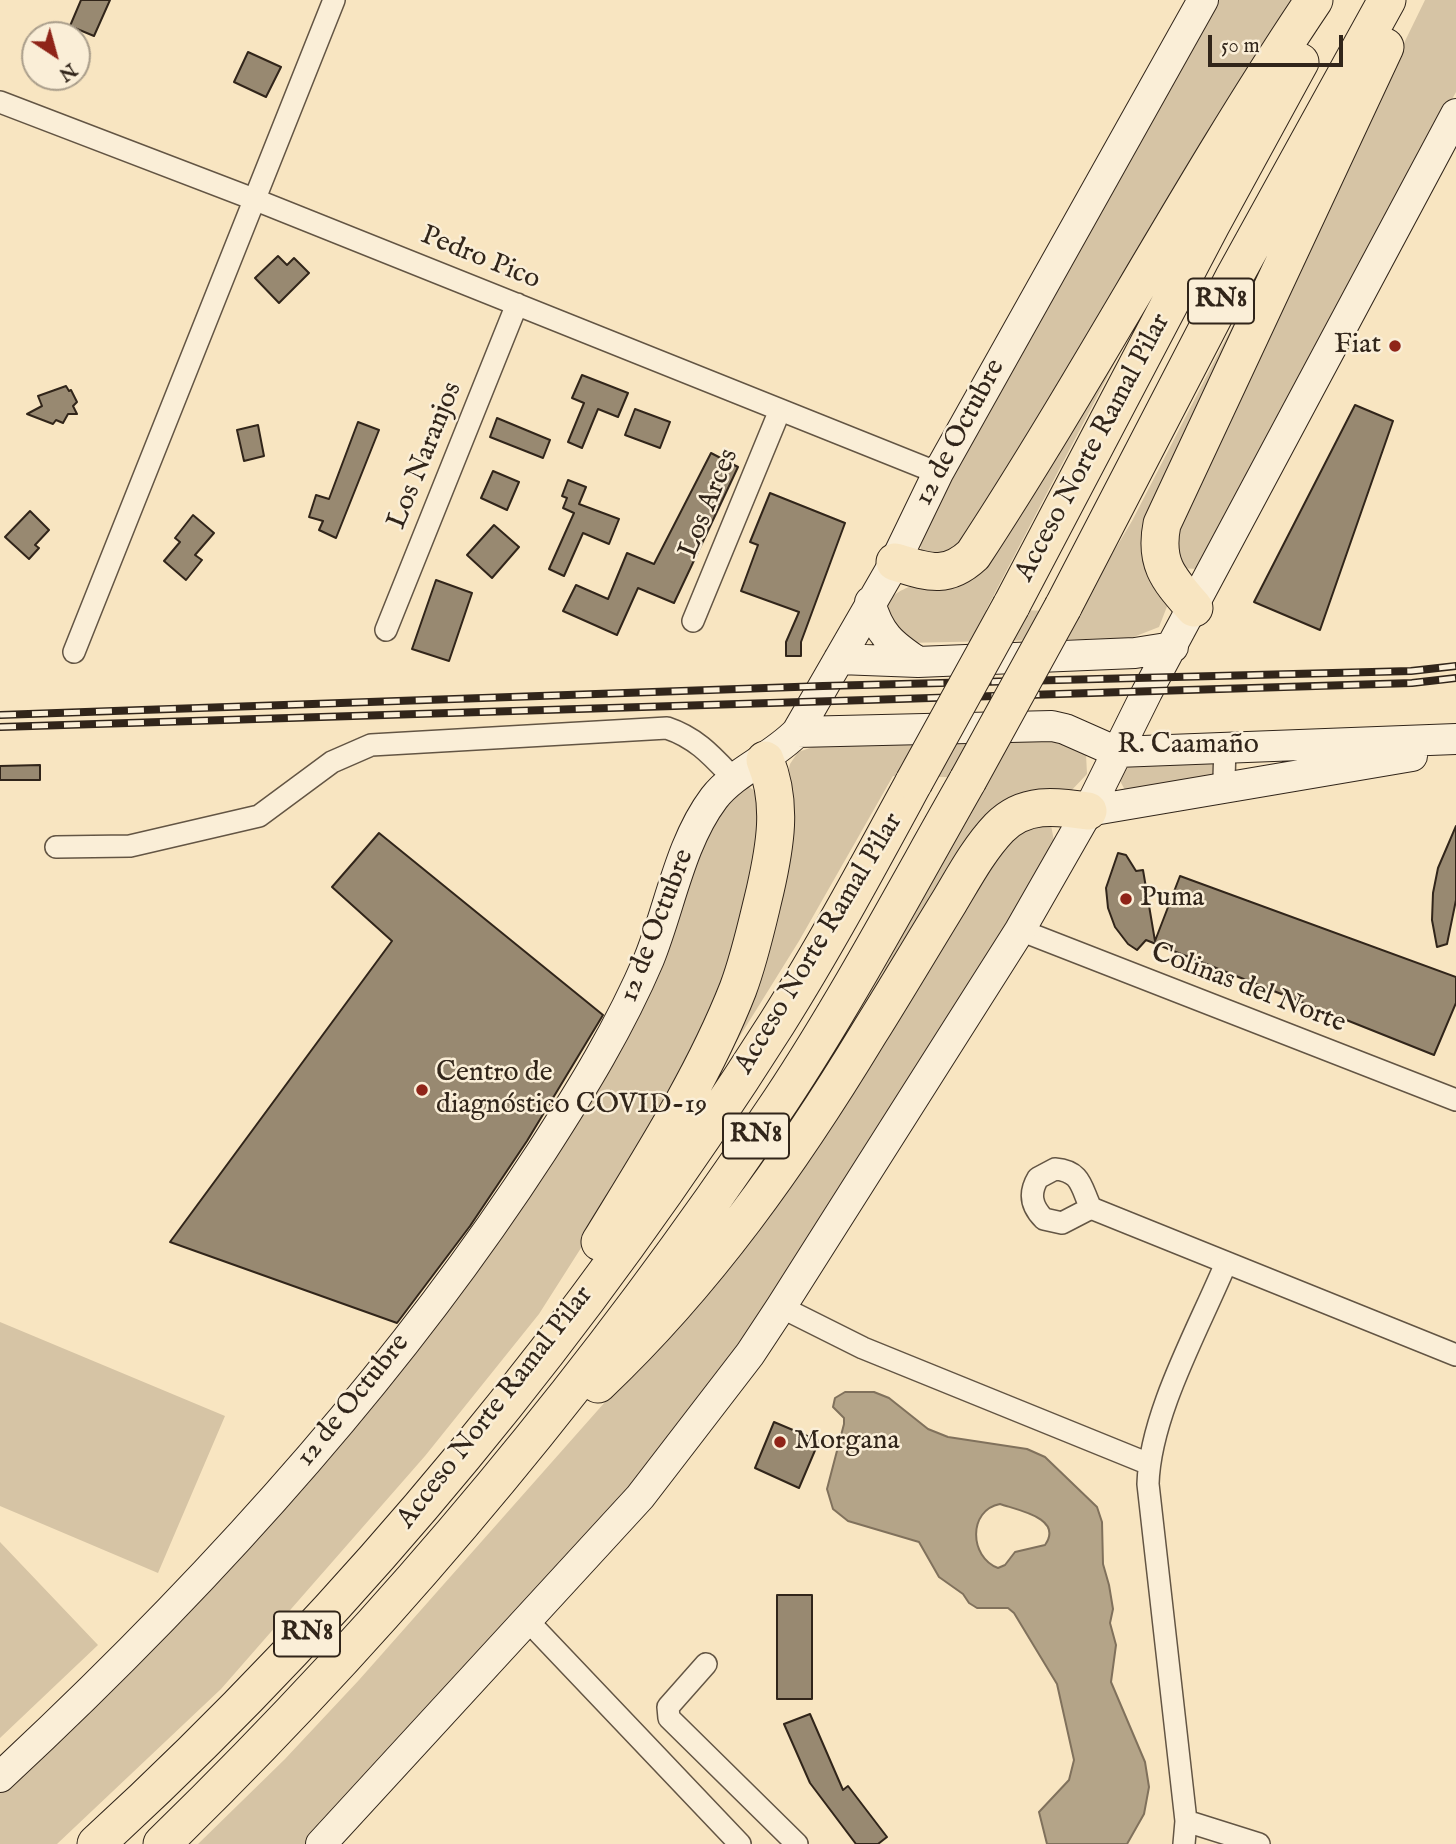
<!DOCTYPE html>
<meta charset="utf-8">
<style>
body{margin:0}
#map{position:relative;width:1456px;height:1844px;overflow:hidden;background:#f8e5c1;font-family:"IM FELL English",serif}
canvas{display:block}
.north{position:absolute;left:21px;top:21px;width:70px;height:70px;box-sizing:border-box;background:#faeed7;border:2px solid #aa9e8b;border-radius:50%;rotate:144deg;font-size:19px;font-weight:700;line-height:28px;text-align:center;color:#31251a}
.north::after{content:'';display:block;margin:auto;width:24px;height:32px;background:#8f2418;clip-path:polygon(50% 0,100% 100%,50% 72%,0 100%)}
.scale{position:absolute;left:1208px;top:35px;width:135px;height:32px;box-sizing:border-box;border:4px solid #31251a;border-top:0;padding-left:9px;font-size:21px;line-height:24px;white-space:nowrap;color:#31251a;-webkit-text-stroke:5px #faeed7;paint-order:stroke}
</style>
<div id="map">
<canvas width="1456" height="1844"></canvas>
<div class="north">N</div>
<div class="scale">50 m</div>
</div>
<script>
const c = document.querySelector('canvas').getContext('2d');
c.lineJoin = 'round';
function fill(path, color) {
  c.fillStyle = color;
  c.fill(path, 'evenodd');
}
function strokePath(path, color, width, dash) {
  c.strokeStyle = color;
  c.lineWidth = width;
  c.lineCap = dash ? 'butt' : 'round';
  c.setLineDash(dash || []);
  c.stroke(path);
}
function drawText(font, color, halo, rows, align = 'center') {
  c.font = font + ' "IM FELL English",serif';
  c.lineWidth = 5;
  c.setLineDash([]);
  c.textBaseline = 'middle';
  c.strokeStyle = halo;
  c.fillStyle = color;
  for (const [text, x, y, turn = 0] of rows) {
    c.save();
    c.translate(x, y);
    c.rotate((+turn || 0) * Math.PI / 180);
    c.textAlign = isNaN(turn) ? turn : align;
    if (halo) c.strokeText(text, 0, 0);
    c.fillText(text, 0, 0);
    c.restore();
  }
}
fill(new Path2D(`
 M1214,0H1298L960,558L921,551L919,534Z
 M1425,0H1456V92L1197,569L1180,568L1168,528Z
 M1303,189L1153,523L1168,604L1159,627L1131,638L905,643C900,636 890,627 888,619C878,590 922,582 940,580L1137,320L986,610L1078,611L1132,521Z
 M1053,738L1086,754L1087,774L1070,792L1038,798L776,1146L881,975L990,778L893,776L799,941L712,1081L790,764L798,752L822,744Z
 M1211,762L1216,769L1215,778L1125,790L1120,781L1122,772L1130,765Z
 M749,787L766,798L725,993L623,1182L539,1314L425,1456L221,1689L57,1844H0V1792L510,1213L702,841L739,788Z
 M1026,819L1051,825L1054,841L1049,856L770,1304L672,1437L618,1501L309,1844H198L285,1759L359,1680L690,1306L993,857Z
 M0,1322L225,1416L158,1573L0,1506Z
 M0,1542L98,1645L0,1738Z`), '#d6c4a5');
const water = new Path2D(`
 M845,1392H874L889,1398L928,1429L948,1437L1027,1449L1045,1457L1097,1507L1102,1522L1103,1564L1109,1585L1113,1609L1110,1623L1116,1645L1111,1682L1145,1762L1149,1787L1144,1814L1127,1844H1047L1039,1812L1069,1780L1074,1760L1057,1684L1014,1613L1008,1608H977L969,1603L963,1594L939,1577L919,1542L848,1521L833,1509L827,1489L844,1424V1418L833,1407L835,1398ZM1000,1504C1017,1510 1064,1518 1045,1545L1015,1552L1005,1565L998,1568C969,1557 968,1510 1000,1504Z`);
fill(water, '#b4a488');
strokePath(water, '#80715c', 2);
const building = new Path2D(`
 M81,0H110L94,36L70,26Z
 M248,52L281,67L266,97L234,82Z
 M278,256L287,265L294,258L309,273L279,303L255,278Z
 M582,375L628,393L618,417L598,409L582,448L568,442L584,403L572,398Z
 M66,386L69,391L71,390L77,402L73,406L77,414H68L63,423L56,420L53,424L27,414L42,406L38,396Z
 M1355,405L1393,421L1320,630L1254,602Z
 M635,409L670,422L660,448L625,435Z
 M497,418L550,440L543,458L490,437Z
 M358,422L379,430L336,538L319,530L323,521L309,517L316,495L329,499Z
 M258,425L264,456L244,461L237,430Z
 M711,453L738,467L674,603L638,588L617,635L563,611L576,585L608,599L627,553L654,564Z
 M493,471L519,482L507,510L481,498Z
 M568,480L586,487L579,504L619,519L609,544L583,533L564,576L549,569L574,513L563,508L567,498L562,496Z
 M770,493L845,523L801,642V656H786V642L799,612L741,591L758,545L750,542Z
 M30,511L49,530L35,545L39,548L29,559L5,537Z
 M193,515L214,533L195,555L202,560L186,580L164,561L180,542L175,538Z
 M494,525L519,547L492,578L467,555Z
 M436,580L472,593L449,661L412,649Z
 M40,765V780H0V766Z
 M1456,826V900L1447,944L1437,947L1432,920L1433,893L1438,868Z
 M379,833L603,1015L527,1141L470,1226L397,1323L170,1242L392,941L332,887Z
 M1118,853L1126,855L1136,871L1143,870L1155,941L1180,876L1456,977V1003L1434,1055L1146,940L1137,950L1128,944L1115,927L1108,908L1106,888Z
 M774,1422L819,1441L799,1488L755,1468Z
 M777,1595H812V1699H777Z
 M810,1714L843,1790L848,1786L887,1837L878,1844H856L810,1783L784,1724Z`);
fill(building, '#988971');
strokePath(building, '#31251a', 2);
const street = new Path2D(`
 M0,102L256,200L938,473
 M693,621L780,410
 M386,630L517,304
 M74,652L334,0
 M1225,748L1224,778L1227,790
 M56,847L130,846L259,816L332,762L371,745L667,728C697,738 713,757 734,779
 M1020,930L1456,1100
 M1055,1169C1082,1171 1081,1188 1091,1208L1062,1223L1044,1219C1031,1206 1029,1193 1038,1178Z
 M1091,1208L1456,1355
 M781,1307L863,1348L1149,1464
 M527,1620L740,1844
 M706,1664L668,1707L669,1718L797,1844
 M1186,1821L1259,1844
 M1184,1844L1186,1821L1148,1484C1150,1414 1199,1328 1226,1263`);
const secondary = new Path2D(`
 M870,602C879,634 891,644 918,662
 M839,659L918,662L1135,653L1173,647
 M797,732L1052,726L1065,729L1117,752L1456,739
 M1088,811L1412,756
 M0,1777C201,1590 392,1382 542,1151C582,1089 620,1027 649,959C670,907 680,843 714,798C735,771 772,758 797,732L895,562L938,473L1203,0
 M321,1844L640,1497L750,1354L781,1307L1020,930L1088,811L1147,692L1456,114`);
const highway = new Path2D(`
 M895,562C928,572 946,580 973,555C1092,373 1193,180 1314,0
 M1011,606L1211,225L1300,62
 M1063,607L1233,279L1387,0
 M1194,608C1169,579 1154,564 1162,524L1385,47
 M600,1242C650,1160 703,1078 738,989C750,957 757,924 765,891C775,847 783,803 765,760
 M598,1384C706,1282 792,1160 869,1033C896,990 922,946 949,902C964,877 979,849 999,828C1024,802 1056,806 1088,811
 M96,1844C358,1604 587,1323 777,1023C826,945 870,863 914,782
 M162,1844C394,1618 601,1370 781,1100C849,997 907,887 968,780`);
strokePath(street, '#635544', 24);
strokePath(secondary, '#31251a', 32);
strokePath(highway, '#31251a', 39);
strokePath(street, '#faeed7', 21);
strokePath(secondary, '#faeed7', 30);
strokePath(highway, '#f8e5c1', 37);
const rail = new Path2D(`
 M0,715L823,686L1411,671L1456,666
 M0,727L1412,683L1456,678`);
strokePath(rail, '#31251a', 8);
strokePath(rail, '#faeed7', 5, [16]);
const highwayBridge = new Path2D(`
 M968,780L1063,607
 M914,782L1011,606`);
strokePath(highwayBridge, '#31251a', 39, []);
strokePath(highwayBridge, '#f8e5c1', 37);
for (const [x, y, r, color] of [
 [1395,346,7,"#8f2418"],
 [1126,899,7,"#8f2418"],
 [422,1090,7,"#8f2418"],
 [780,1442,7,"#8f2418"]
]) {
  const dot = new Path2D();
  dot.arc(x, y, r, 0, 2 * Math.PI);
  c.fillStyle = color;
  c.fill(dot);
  strokePath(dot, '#faeed7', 2.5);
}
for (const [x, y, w] of [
 [1221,301,66],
 [756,1136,66],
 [307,1634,66]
]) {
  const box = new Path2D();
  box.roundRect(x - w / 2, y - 22.5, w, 45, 5);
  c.fillStyle = '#faeed7';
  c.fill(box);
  strokePath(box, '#31251a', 2);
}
drawText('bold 26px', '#31251a', null, [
 ["RN8",1221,301],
 ["RN8",756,1136],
 ["RN8",307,1634]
]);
drawText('28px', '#31251a', '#faeed7', [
 ["Pedro Pico",480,259,22],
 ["12 de Octubre",961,433,-62],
 ["Acceso Norte Ramal Pilar",1094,448,-62],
 ["Los Naranjos",426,456,-68],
 ["Los Arces",710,504,-68],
 ["R. Caamaño",1188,746],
 ["12 de Octubre",658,926,-69],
 ["Acceso Norte Ramal Pilar",820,944,-59],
 ["Colinas del Norte",1248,989,21],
 ["12 de Octubre",354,1401,-51],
 ["Acceso Norte Ramal Pilar",496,1408,-52]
]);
drawText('28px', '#31251a', '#faeed7', [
 ["Fiat",1381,346,"right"],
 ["Puma",1140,899],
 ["Centro de",436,1074],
 ["diagnóstico COVID-19",436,1106],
 ["Morgana",794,1442]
], 'left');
</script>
